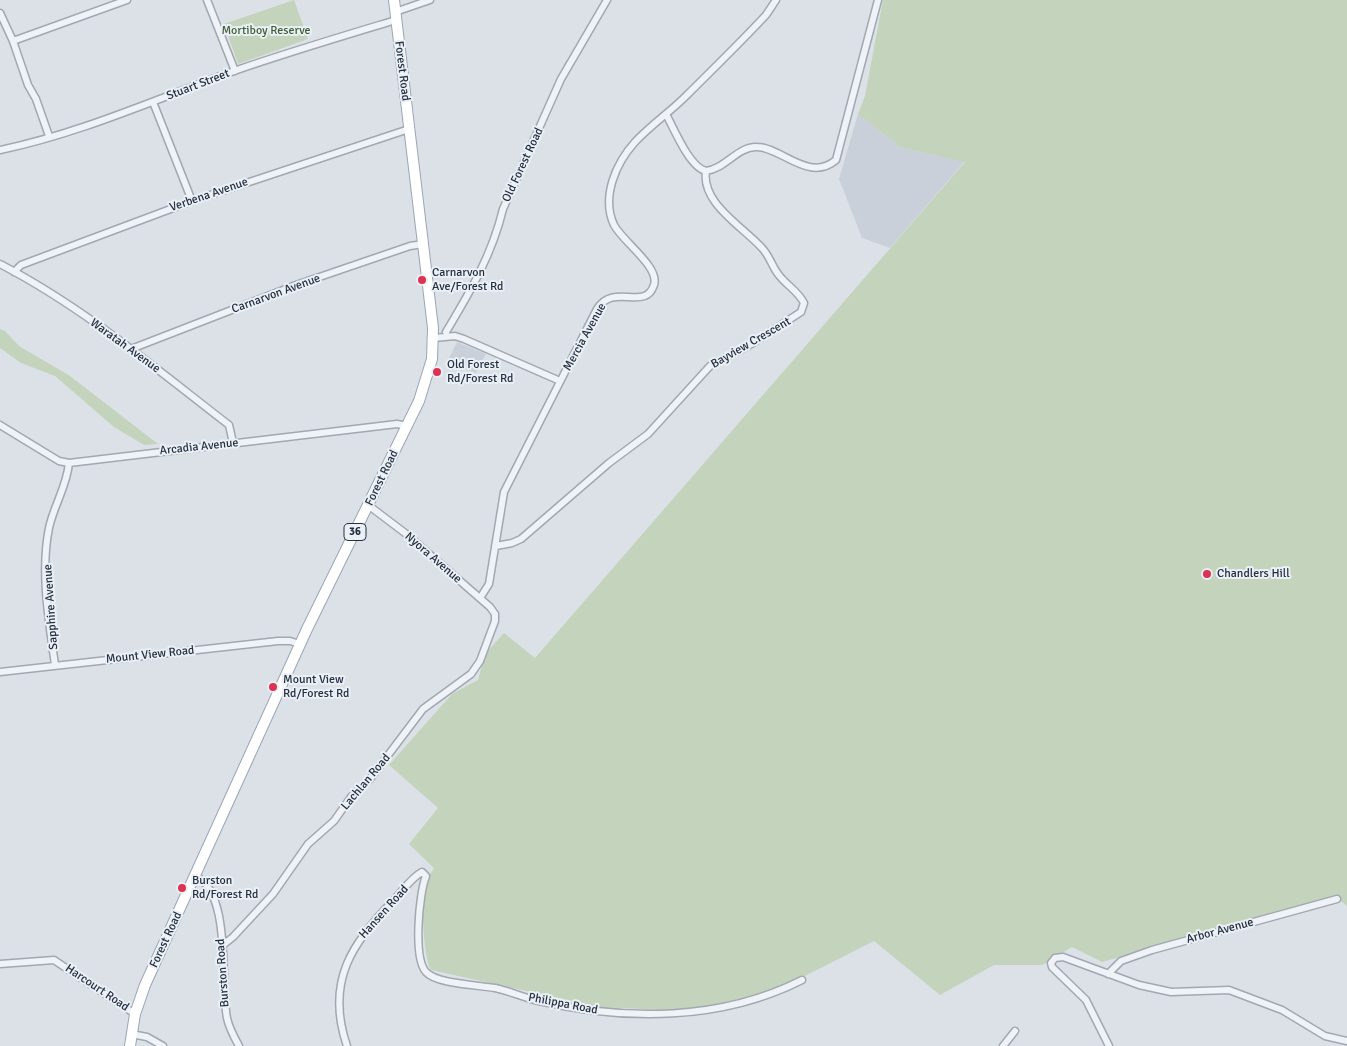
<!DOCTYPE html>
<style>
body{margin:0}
canvas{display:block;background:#dce1e8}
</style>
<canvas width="1347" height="1046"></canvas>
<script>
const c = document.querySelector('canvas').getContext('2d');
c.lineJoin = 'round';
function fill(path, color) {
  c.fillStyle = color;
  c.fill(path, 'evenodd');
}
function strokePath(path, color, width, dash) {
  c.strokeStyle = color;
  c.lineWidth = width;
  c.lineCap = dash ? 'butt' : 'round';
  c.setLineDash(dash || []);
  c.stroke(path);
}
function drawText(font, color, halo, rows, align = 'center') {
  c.font = font + ' Signika,sans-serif';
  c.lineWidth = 4;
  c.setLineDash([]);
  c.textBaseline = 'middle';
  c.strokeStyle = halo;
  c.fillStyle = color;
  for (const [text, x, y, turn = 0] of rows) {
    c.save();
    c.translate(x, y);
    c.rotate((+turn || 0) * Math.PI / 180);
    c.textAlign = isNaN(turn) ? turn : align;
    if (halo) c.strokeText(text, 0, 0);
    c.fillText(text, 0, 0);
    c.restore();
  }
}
fill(new Path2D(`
 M858,114L900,147L965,161L890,248L862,238L839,179Z
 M457,342L486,354L476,373L447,362Z`), '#cad0da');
fill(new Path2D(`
 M294,0L308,39L238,64L224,24Z
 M883,0H1347V906L1337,898L1102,962L1072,947L1042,965H994L940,995L874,941L775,991L685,1011L600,1007L431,970C424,959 420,898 425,885C426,879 431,873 434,868L409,844L438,808L389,765L452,694L478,680L485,654L504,633L535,658L965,162L900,147L858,114L865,96Z
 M0,329L5,331L19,346L70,376L158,444L144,445L114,427L55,376L21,363L0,348Z`), '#c3d3bc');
const street = new Path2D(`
 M207,0L235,71
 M395,12L430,0
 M0,13L13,41L28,85L36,99L49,136
 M13,41L127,0
 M153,102L192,201
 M667,116C674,129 690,168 706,171
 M0,150C82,133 158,98 237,70C289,52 343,36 396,20
 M0,264C83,307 155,368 229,425L233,443
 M14,272L21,265L192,201L409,129
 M446,332C470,292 492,255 503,209L561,79L607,0
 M434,338L455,336L464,339L560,381
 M131,349L296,285L410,246L423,244
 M0,425L59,461L69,463L397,424L408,426
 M496,546L512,543L521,539L609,463L648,434L710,366L753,343L801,312L804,303C798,291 786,285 778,274C772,266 769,255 762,248C742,226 701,203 706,171C725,169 738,146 757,147C781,147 809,183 836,160L878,0
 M480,598L489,584L504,492L597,309C614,282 645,312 654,285C660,267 623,242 614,225C601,197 616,163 635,142C651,125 670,112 686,96C713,69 740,43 766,15L776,0
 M55,665C49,622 40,572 49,528C54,505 67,486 69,463
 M0,672L278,641H290L300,644
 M195,876C232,892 220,984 227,1018C229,1028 234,1037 239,1046
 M223,945L233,937L273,894L308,844L334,821L351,797L370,779L423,709L471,674L480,661L495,621V614L490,607L405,533L368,505
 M0,964L54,960L135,1014
 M1108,974L1121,961L1152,950L1337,899
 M131,1034L147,1037L163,1046
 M347,1046C325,982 352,942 395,899C403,890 412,877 422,872L426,876C419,893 413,958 426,972C436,984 479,985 495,988C510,991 524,998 539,1001C626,1021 721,1021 802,980
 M1003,1046L1015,1031
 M1109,1046L1086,1000L1052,967L1051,963L1055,958L1063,957L1139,985L1171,992L1229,990L1282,1010L1325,1036L1347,1041`);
const primary = new Path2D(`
 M130,1046L135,1014L145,985L307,629L419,401L432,359L433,328L394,0`);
strokePath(street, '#a1a8b2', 9);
strokePath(primary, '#9aa6b5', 12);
strokePath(street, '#eff2f6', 6);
strokePath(primary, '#fff', 10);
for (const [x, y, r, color] of [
 [422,280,5,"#dc3253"],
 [437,372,5,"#dc3253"],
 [1207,574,5,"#dc3253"],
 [273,687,5,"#dc3253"],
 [182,888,5,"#dc3253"]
]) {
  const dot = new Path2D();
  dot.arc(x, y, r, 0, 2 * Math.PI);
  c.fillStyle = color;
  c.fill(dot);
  strokePath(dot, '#ebf0f6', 2);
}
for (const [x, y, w] of [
 [355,532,22]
]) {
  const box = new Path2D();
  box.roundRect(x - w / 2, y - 8.5, w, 17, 4);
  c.fillStyle = '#ebf0f6';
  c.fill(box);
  strokePath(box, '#242f40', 1);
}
drawText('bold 11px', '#242f40', null, [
 ["36",355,532]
]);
drawText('12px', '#3a5d30', '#ebf0f6', [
 ["Mortiboy Reserve",266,31]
]);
drawText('12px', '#242f40', '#ebf0f6', [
 ["Forest Road",402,71,83],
 ["Stuart Street",198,85,-21],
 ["Old Forest Road",523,165,-65],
 ["Verbena Avenue",209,195,-19],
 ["Carnarvon Avenue",276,294,-20],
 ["Mercia Avenue",585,337,-61],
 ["Bayview Crescent",751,343,-30],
 ["Waratah Avenue",125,346,36],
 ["Arcadia Avenue",199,447,-6],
 ["Forest Road",382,478,-64],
 ["Nyora Avenue",433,558,41],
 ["Sapphire Avenue",51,607,-94],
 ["Mount View Road",150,655,-6],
 ["Lachlan Road",366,782,-50],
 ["Hansen Road",384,912,-48],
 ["Arbor Avenue",1220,931,-15],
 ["Forest Road",166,940,-65],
 ["Burston Road",223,973,-94],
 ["Harcourt Road",97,988,34],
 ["Philippa Road",563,1004,11]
]);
drawText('12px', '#242f40', '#ebf0f6', [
 ["Carnarvon",432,273],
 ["Ave/Forest Rd",432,287],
 ["Old Forest",447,365],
 ["Rd/Forest Rd",447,379],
 ["Chandlers Hill",1217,574],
 ["Mount View",283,680],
 ["Rd/Forest Rd",283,694],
 ["Burston",192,881],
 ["Rd/Forest Rd",192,895]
], 'left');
</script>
